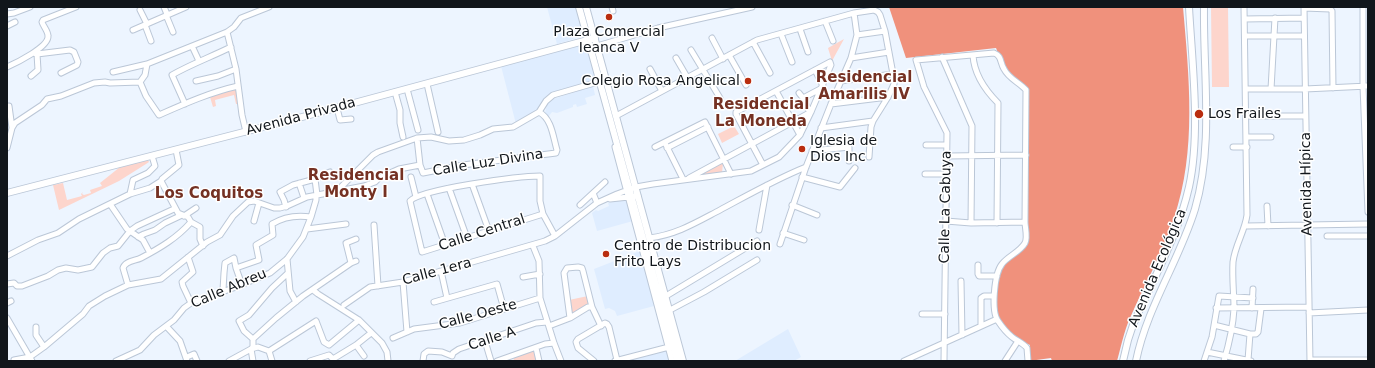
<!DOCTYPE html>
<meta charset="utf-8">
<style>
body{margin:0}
#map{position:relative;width:1375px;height:368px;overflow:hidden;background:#edf5ff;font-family:"DejaVu Sans",sans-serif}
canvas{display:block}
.frame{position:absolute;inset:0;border:8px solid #11161b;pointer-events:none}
</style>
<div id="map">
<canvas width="1375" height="368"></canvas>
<div class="frame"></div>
</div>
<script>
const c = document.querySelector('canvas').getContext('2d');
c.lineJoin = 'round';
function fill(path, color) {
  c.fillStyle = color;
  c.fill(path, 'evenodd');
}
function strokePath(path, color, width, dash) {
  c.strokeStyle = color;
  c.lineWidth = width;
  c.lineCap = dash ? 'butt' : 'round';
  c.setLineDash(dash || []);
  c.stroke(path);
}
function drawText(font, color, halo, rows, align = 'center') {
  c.font = font + ' "DejaVu Sans",sans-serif';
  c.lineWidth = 3;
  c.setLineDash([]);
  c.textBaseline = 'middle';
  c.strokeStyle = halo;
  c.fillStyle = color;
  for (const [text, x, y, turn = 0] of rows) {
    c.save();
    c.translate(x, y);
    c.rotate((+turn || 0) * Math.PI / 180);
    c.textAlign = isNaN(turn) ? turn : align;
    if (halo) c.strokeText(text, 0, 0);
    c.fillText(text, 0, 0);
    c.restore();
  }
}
fill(new Path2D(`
 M547,7H579L584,36L557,44Z
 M586,44L588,45L597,79L557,92L539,110L516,124L501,66Z
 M593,86L595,95L585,98L587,104L577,107L576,104L573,105V107L557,113L552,112L549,116L545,113L547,104L553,99Z
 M627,199L633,221L597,231L592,213L596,210L598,211L609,206L608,203Z
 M640,251L654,306L617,316L615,311L609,308L605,309L594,269Z
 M788,329L801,357L794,361H735Z
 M667,349L670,361H621Z`), '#dfedff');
fill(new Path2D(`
 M1211,7H1228L1229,87H1212Z
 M844,39L832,61L828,48Z
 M237,89L239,104H236L234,95L215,100L216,106L213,107L210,97L225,90Z
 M734,126L739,134L722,143L718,134Z
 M148,160L149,162L146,164L119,181L59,210L53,185L63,183L67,200L82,196L81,194L83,192L82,194L84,195L91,193L90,190L102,186L100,183L120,167Z
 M721,163H723L722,173L695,177Z
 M588,296L590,303L571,315L569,300Z
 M534,350L536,361H514L513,356Z`), '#fdd5cc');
fill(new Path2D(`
 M889,7H1183C1189,76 1197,151 1174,218C1163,252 1145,284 1130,318C1124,331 1121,347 1117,361H1052L1051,358L1029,361L1030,345L1017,339L1006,329L998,317L996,298L998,283L1002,266L1026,244L1027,89L1009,75L1003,65L996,48L906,58Z`), '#f0917c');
const minor = new Path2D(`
 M164,7L167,14
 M612,7L613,11
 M1304,7L1310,361
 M1363,7V86L1368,212
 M1304,8L1330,9L1332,11L1333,88
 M140,10L147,24
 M7,14L14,13L30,7
 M166,15L173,32
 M1245,19L1304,18
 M825,21L833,41
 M145,25L151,41
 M7,26L15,22
 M800,29L808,52
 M133,30L186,7
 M227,32L236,69L242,115L246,132
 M781,34L792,62
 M857,35L885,31
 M1245,36H1304
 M712,38L723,59
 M753,42L770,73
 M192,46L199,61
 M597,46L658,28L752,7
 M691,50L720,98
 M33,53L37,54L70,50L74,52L78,62L77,65L61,73
 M729,55L746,85
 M973,55C974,74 985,90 998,103L997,223
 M942,57L972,126L971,223
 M676,58L687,77
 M851,58L889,52
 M7,67C16,63 49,47 48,36C48,31 43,26 42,22L43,20L76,7
 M650,69L662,91
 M815,70L823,86
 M113,72L147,64
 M31,76L38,70L37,54
 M196,81L218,76L236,69
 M841,81L893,74
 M140,82L145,75L147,64L227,32L234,27L241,18L269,7
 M140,82L146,96L159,115C184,104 211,92 238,86
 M427,84L438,132
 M407,89L418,130
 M1246,89H1305L1368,86
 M1271,89L1275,18
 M776,91L800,135
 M395,92L400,110V123L403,137
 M799,93L803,98
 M185,104L172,75C191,64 211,57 231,47
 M831,104L888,97
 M9,106L12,128
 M337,108L340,120L351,119
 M810,113L803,98L822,88
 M616,116L757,40L854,13L874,10L878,12L880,15L885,31L893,74L894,84L888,97L873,121L871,127L869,157
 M1246,116H1305
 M821,128L873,121
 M1246,137H1271
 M417,138L420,165L423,173L463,165L556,153L557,150C553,137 552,119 539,112
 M666,145L683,179
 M926,145H946
 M615,147L672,361
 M655,147L705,122L731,174
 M1233,147H1247
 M7,148L12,128L15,123L42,105L47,99L61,96L94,83L105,82L110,83L140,82
 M667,148L708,127
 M812,151L849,147V161
 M947,156L1026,155
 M763,165L736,114V112L830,62
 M925,174H946
 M411,177L416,197
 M802,177L840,187L855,168
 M689,178L811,112
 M315,179L330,172
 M161,181L178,213L188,217L191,222L200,227V239L203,246
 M299,183L304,198
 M472,184L489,231
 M449,188L467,238
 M338,190L373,155L378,152L417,138L431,137L449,141L464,140L480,135L493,129L513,127L539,112L546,101L553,95L598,82
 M593,193L605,182
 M130,194L133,180L148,173L155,166L152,156
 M427,194L445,245
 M610,199L638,196
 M110,204L127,229L143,240L150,253
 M580,205L593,193L597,203
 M792,205L817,215
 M1267,206L1268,226
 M286,207L284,200L280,192L293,185L315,179L317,195
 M543,214L422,252L410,201C421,189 520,176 540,176V201L543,214L555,236
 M184,216L196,208
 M254,221L259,203
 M946,221L971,223L1025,222
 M374,225L378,286
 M1246,226L1368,224
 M307,229L346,224
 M759,230L767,185
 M783,233L804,240
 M1327,236H1368
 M138,237L144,234L155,230L165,223L182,215
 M649,238C676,235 697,222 720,210C748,195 776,179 806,167
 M780,244L806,167L831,104L851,58L857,35L854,13
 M533,246L539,261L540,298L554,343L561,361
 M7,256L38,240L58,233L79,219L130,194L150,188L161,181L162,179L179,165L176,150
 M188,257L193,272L182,282L183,286L191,303
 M287,259L290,291L296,302
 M351,263L346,243L356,239
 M978,265V274L979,276H997
 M236,268L242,285
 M441,271L447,298
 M523,277L540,274
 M961,281L962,335
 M403,282L407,332
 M7,284L14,283L17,286H22L48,276L58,270L66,268L78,270L92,267L103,253L110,248L118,246L130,231L137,226L174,209
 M128,285L123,268C125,261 135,261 141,258C160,248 177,238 191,222
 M223,290L224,273L225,263L234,258L236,268L259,260L256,245L273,235L272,224C285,216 298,215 311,217
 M313,290L318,294L359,320L382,343L387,352L388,361
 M666,296L757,241
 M434,302L497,284L504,309
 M7,303L11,301
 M344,305L370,287L403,282L545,241L555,236L597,203L617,194L636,187L653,184L751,171L779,157L800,135L811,112L831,65L830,62
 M1216,308L1309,307
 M1252,308L1253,289
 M670,310L704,292L757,260
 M1309,313L1368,310
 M922,314H945
 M7,318L32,361
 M570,318L564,273L567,268L578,267L582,268L583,271L592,307L601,326
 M1214,325L1250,334H1256L1258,332L1261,309
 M166,326L180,341L187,361
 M549,326L570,318L588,307H592
 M981,326V298L984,296H994
 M36,327V335L44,347
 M393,338L414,329L460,323L540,298
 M253,339L276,318L303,296L351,263L356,261
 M485,341L491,361
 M356,345L364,356
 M536,348L539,361
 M269,351L316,321L324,342L329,345L359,320
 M1207,352L1251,361
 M187,357L194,354L197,361
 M14,360L30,357L44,347L83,314L89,306L105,296L128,285L161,279L207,242L220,235L233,216L248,202L254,201L274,208H280L287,206L307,197L364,186L375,182L379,178L399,169L420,165
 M1248,360L1250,334
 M1310,360H1368
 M116,361L140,350L154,335L174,320L184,308L191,303L236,287L270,273L287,259L303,237L311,217L316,200V195
 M229,361L251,349L258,347L269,351L272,361
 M253,361L251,349L253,347V339L244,331L239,321L249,315L272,288L288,273
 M310,361L329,355L333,359L356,345L371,333
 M423,361L424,354L428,351L442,352L452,356L453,353L459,349L536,323L547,322
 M497,361L545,344L554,343
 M594,361L578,348L576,342L578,339L605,323L607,324L609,327L617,360
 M615,361L669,347
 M904,361L997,319
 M944,361L947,133L924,87L916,60L994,53C1002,56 1000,63 1004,69C1009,79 1019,82 1026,90L1025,222C1025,228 1028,237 1025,243C1020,252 1008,256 1002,264C994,274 991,311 998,321C1002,327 1007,333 1012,337C1017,341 1023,343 1027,348L1028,361
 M1005,361L1018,341
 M1204,361L1212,337L1219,296L1253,298
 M1224,361C1229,344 1233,327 1234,309C1234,294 1232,278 1233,262C1235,245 1245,231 1247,215L1244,7`);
const major = new Path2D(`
 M579,7L677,361
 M586,7L683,361
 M7,193L306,116L595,38
 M1123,361L1128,340L1133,325C1153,279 1178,236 1189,187C1201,132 1192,63 1189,7
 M1136,361C1147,307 1179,261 1195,209C1214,144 1203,74 1204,7`);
strokePath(minor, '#bbc7d7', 7);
strokePath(major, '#bbc7d7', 8);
strokePath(minor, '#fff', 5);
strokePath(major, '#fff', 6);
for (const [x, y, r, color] of [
 [609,17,4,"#b92d0f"],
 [748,81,4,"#b92d0f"],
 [1199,114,5,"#b92d0f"],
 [802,149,4,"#b92d0f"],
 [606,254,4,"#b92d0f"]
]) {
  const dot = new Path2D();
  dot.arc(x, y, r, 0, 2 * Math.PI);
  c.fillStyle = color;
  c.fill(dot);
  strokePath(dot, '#fff', 1.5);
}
drawText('14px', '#11161b', '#fff', [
 ["Plaza Comercial",609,32,"center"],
 ["Ieanca V",609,48,"center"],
 ["Colegio Rosa Angelical",740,81,"right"],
 ["Los Frailes",1208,114],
 ["Iglesia de",810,141],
 ["Dios Inc",810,157],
 ["Centro de Distribucion",614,246],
 ["Frito Lays",614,262]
], 'left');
drawText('14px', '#11161b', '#fff', [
 ["Avenida Privada",301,117,-15],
 ["Calle Luz Divina",488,163,-9],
 ["Avenida Hípica",1307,184,-91],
 ["Calle La Cabuya",946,207,-89],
 ["Calle Central",482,233,-18],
 ["Avenida Ecológica",1158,268,-67],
 ["Calle 1era",437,272,-15],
 ["Calle Abreu",229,289,-23],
 ["Calle Oeste",478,315,-15],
 ["Calle A",492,339,-18]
]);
drawText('bold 15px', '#753123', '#fff', [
 ["Residencial",864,78],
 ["Amarilis IV",864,95],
 ["Residencial",761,105],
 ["La Moneda",761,122],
 ["Residencial",356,176],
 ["Monty I",356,193],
 ["Los Coquitos",209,194]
]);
</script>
